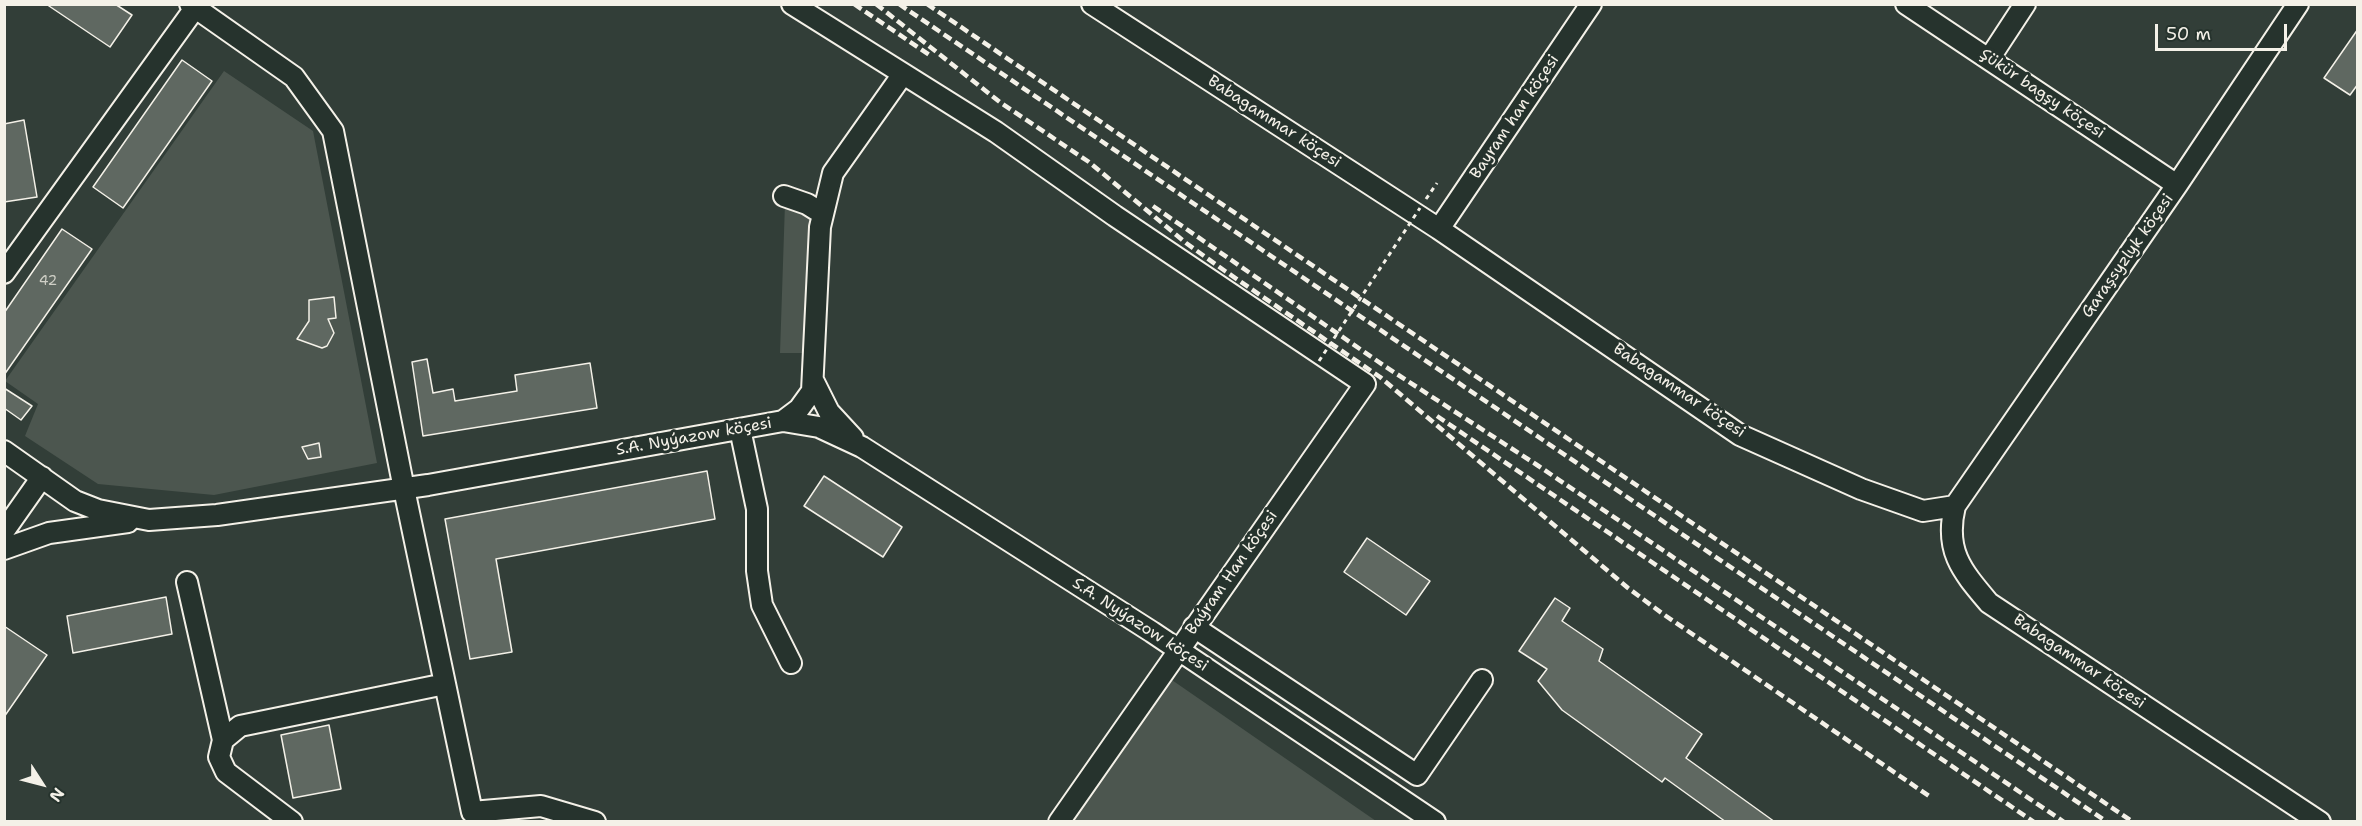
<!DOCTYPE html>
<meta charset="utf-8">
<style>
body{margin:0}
#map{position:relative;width:2362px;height:826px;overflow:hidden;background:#323e38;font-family:"Shantell Sans",sans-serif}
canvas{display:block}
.frame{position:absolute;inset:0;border:6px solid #f4f1e8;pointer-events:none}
.north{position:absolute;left:12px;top:754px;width:60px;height:60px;-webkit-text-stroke:4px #26332d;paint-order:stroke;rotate:126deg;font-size:16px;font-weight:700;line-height:24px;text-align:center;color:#f4f1e8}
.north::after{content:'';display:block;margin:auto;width:21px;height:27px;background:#f4f1e8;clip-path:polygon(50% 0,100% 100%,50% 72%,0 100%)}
.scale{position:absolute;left:2155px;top:24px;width:132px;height:27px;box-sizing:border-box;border:3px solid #f4f1e8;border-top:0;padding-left:8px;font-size:18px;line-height:21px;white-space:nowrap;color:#f4f1e8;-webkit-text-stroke:4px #26332d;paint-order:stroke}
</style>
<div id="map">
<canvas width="2362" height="826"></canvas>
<div class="frame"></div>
<div class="north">N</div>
<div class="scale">50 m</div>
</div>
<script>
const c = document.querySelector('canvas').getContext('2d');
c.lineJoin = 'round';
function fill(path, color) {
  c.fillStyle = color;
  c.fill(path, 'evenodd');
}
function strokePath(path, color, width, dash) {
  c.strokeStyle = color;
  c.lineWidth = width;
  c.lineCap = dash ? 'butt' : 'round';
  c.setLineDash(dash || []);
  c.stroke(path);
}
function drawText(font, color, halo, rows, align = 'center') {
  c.font = font + ' "Shantell Sans",sans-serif';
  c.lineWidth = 6;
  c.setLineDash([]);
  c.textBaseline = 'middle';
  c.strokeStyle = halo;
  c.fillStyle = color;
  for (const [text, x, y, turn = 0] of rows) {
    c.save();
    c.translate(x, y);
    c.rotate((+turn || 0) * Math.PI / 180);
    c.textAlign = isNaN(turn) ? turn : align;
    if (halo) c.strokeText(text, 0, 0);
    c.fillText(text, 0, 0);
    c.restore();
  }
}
fill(new Path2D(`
 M224,71L313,131L377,463L214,495L98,484L25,436L38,404L5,381Z
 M785,203L814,216L809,353H780Z
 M1169,678L1376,821L1070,822Z`), '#4c564f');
const building = new Path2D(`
 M46,4H115L132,15L110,47Z
 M2358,29V84L2350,95L2324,78Z
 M182,60L212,81L123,208L93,187Z
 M24,120L37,197L4,202V124Z
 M62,229L92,249L4,375V313Z
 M334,297L336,318L328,319L334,333L327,346L322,348L297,339L309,321V300Z
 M427,359L433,393L453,389L455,401L517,391L515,375L590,363L597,408L423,436L412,362Z
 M4,388L32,406L21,420L4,408Z
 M319,443L321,457L308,459L302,447Z
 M707,471L715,519L496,559L512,652L470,659L445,519Z
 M824,476L902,527L883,557L804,506Z
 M1367,538L1430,581L1406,615L1344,572Z
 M166,597L172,634L73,653L67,616Z
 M1555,598L1570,608L1562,621L1603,649L1599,661L1702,734L1686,758L1775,822H1726L1665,778L1662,782L1562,710L1538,681L1547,669L1519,651Z
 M4,626L47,655L4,717Z
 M329,725L341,789L293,798L281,735Z`);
fill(building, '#5f6861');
strokePath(building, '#f4f1e8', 1.5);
const minor = new Path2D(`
 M190,4L294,77L333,131L404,489L472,812
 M792,4L996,132L1115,216L1365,384L1059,822
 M1092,4L1439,229L1740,435L1861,489L1923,511L1955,506
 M1906,4L2177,185
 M2298,4L2177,185L1955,506C1944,551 1962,571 1989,603L2320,822
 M1989,59L2025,4
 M784,196L807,204L823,214
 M1439,229L1591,4
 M4,273L195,8
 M814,382L829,412L853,438
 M783,421L799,409L812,391L820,227L833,173L903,74
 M740,429L757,509V571L762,605L791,663
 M4,451L75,501L98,510L149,520L217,515L428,485L783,421L819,427L862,447L1152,632L1435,822
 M4,531L42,477
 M4,549L49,533L128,522
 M187,582L223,740
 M1194,627L1417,775L1482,680
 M472,812L541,806L595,822
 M292,822L226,772L219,757L223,740L240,726L445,684`);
strokePath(minor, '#f4f1e8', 24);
strokePath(new Path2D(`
 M1426,199L1437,183`), '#f4f1e8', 3, [4.5, 4.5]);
strokePath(minor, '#26332d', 20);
strokePath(new Path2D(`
 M854,4L931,56
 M876,4L1001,103L1089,162L1186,243L1225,271L1380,377L1628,588L1663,614L1929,796
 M899,4L2107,822
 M927,4L2133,822
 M1153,206L1386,367L1537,465L2064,822
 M1437,416L2034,822`), '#f4f1e8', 4.5, [9, 4.5]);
strokePath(new Path2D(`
 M1319,361L1420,208`), '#f4f1e8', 3, [4.5, 4.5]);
drawText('14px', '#cfcfc6', null, [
 ["42",48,281]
]);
drawText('16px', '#f4f1e8', '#26332d', [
 ["Şükür bagşy köçesi",2042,94,34],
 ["Bayram han köçesi",1515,117,-56],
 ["Babagammar köçesi",1274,122,33],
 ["Garaşsyzlyk köçesi",2128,256,-55],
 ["Babagammar köçesi",1679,391,34],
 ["S.A. Nyýazow köçesi",694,437,-10],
 ["Baýram Han köçesi",1232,573,-55],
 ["S.A. Nyýazow köçesi",1140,625,33],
 ["Babagammar köçesi",2079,662,34]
]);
</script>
